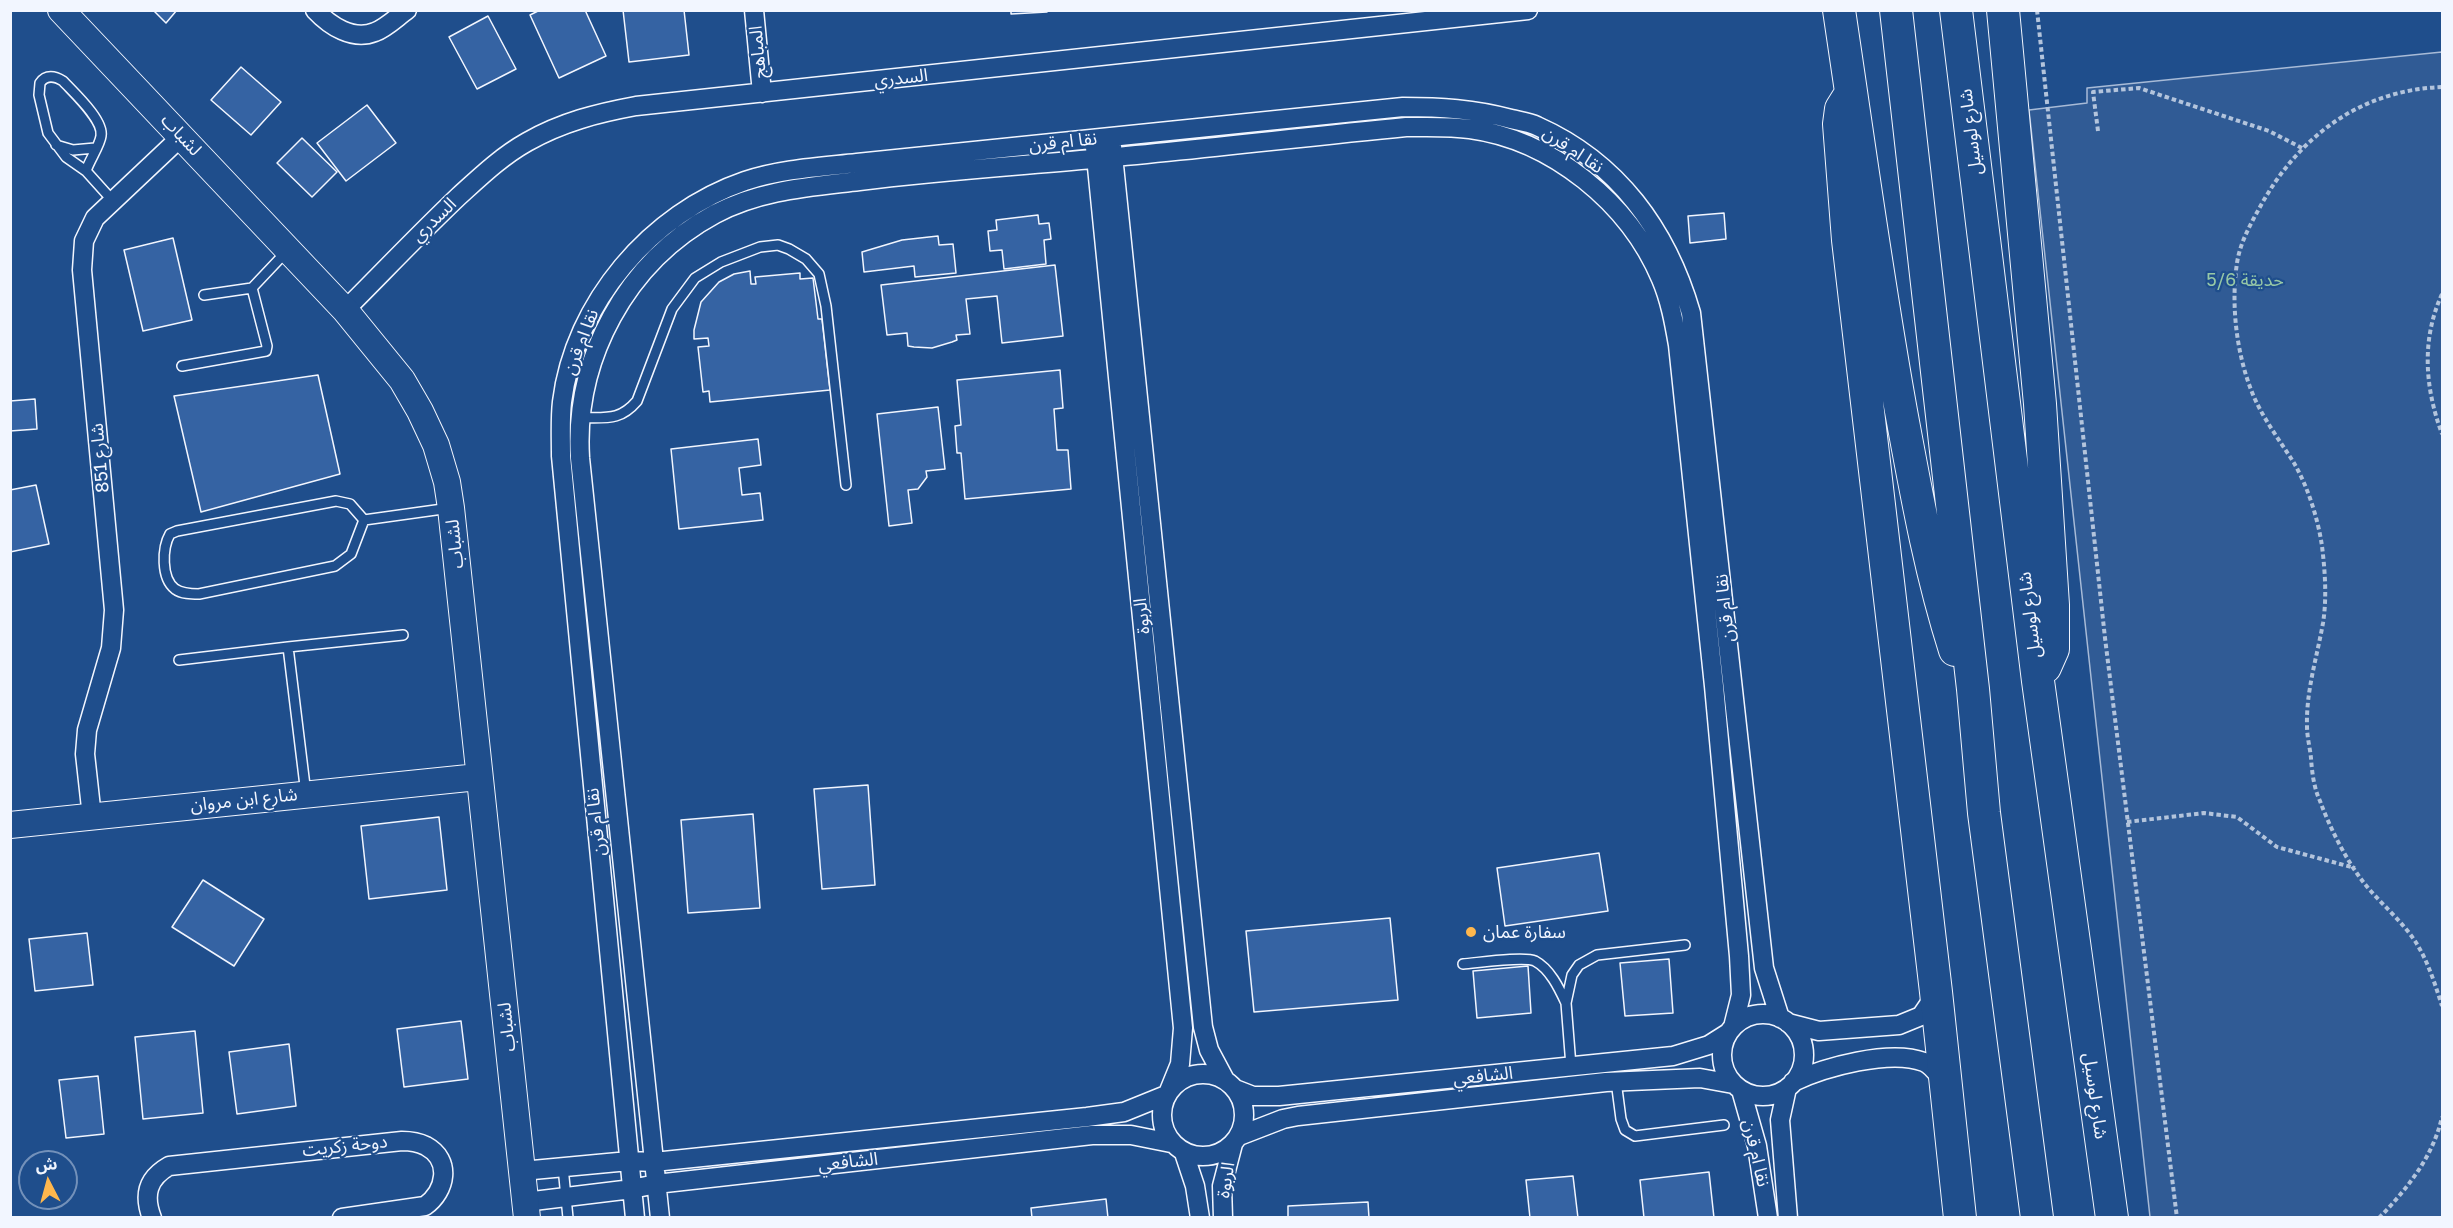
<!DOCTYPE html>
<meta charset="utf-8">
<style>
body{margin:0}
#map{position:relative;width:2453px;height:1228px;overflow:hidden;background:#1f4e8c;font-family:"Golos Text","Noto Sans Arabic",sans-serif}
canvas{display:block}
.frame{position:absolute;inset:0;border:12px solid #f2f6ff;pointer-events:none}
.north{position:absolute;left:18px;top:1150px;width:60px;height:60px;box-sizing:border-box;background:#1f4e8c;border:2px solid #7391ba;border-radius:50%;rotate:354deg;font-size:16px;font-weight:700;line-height:24px;text-align:center;color:#f2f6ff}
.north::after{content:'';display:block;margin:auto;width:21px;height:27px;background:#ffb74d;clip-path:polygon(50% 0,100% 100%,50% 72%,0 100%)}
</style>
<div id="map">
<canvas width="2453" height="1228"></canvas>
<div class="frame"></div>
<div class="north">ش</div>
</div>
<script>
const c = document.querySelector('canvas').getContext('2d');
c.lineJoin = 'round';
function fill(path, color) {
  c.fillStyle = color;
  c.fill(path, 'evenodd');
}
function strokePath(path, color, width, dash) {
  c.strokeStyle = color;
  c.lineWidth = width;
  c.lineCap = dash ? 'butt' : 'round';
  c.setLineDash(dash || []);
  c.stroke(path);
}
function drawText(font, color, halo, rows, align = 'center') {
  c.font = font + ' "Golos Text","Noto Sans Arabic",sans-serif';
  c.lineWidth = 4.5;
  c.setLineDash([]);
  c.textBaseline = 'middle';
  c.strokeStyle = halo;
  c.fillStyle = color;
  for (const [text, x, y, turn = 0] of rows) {
    c.save();
    c.translate(x, y);
    c.rotate((+turn || 0) * Math.PI / 180);
    c.textAlign = isNaN(turn) ? turn : align;
    if (halo) c.strokeText(text, 0, 0);
    c.fillText(text, 0, 0);
    c.restore();
  }
}
const built = new Path2D(`
 M2442,52V1217H2150L2029,110L2087,103V88Z`);
fill(built, '#305b95');
strokePath(built, '#a8bbd7', 1.5);
const building = new Path2D(`
 M153,10H177L166,23Z
 M540,10H585L606,56L559,78L530,15Z
 M623,10H684L689,55L629,62Z
 M1011,10H1047V12L1011,14Z
 M488,16L516,69L477,89L449,37Z
 M241,67L281,102L251,135L211,100Z
 M367,105L396,143L346,181L317,143Z
 M302,138L337,172L312,197L277,163Z
 M1724,213L1726,239L1690,243L1688,216Z
 M1038,215L1039,224L1049,223L1051,239L1044,240L1046,264L1004,269L1002,250L990,251L988,231L997,230L996,220Z
 M938,236L939,245L953,244L956,273L915,277L914,266L864,272L862,252L902,240Z
 M173,238L192,320L143,331L124,250Z
 M1055,265L1063,336L1002,343L997,296L966,299L970,334L956,335L957,340L952,342L932,348L914,347L908,346L907,333L887,335L881,285Z
 M750,271L751,284H756L755,277L800,273V279L813,278L818,319H822L830,390L710,402L709,391L703,392L698,347L709,346L708,338L694,339V330L701,302L719,282L734,274Z
 M1060,370L1063,408L1054,409L1057,450H1068L1071,489L965,499L961,453H957L955,426L961,425L957,380Z
 M318,375L340,474L201,512L174,396Z
 M35,399L37,429L10,431V401Z
 M938,407L945,469L926,471L927,477L918,489L908,490L912,523L889,526L877,414Z
 M758,439L761,465L739,468L742,495L760,493L763,520L679,529L671,449Z
 M36,485L49,544L10,552V490Z
 M868,785L875,885L822,889L814,789Z
 M753,814L760,908L688,913L681,820Z
 M439,817L447,890L369,899L361,826Z
 M1599,853L1608,911L1505,926L1497,868Z
 M203,880L264,919L234,966L172,927Z
 M1390,918L1398,1000L1254,1012L1246,931Z
 M87,933L93,985L35,991L29,939Z
 M1669,959L1673,1013L1625,1016L1620,963Z
 M1528,966L1531,1013L1477,1018L1473,971Z
 M461,1021L468,1079L404,1087L397,1029Z
 M195,1031L203,1113L143,1119L135,1037Z
 M289,1044L296,1106L237,1114L229,1052Z
 M98,1076L104,1134L66,1138L59,1080Z
 M1709,1172L1714,1218H1644L1640,1180Z
 M1573,1176L1578,1218H1530L1526,1180Z
 M1106,1199L1108,1218H1032L1031,1208Z
 M1368,1202L1369,1218H1288V1206Z`);
fill(building, '#3563a3');
strokePath(building, '#f2f6ff', 1.5);
const lane = new Path2D(`
 M56,145L73,150L95,148
 M86,171C89,161 100,145 101,136C104,120 73,92 63,81C55,76 46,74 40,83L39,95L48,133L66,157L86,171L113,201
 M204,295L252,288
 M182,366L266,351L267,346L252,288L286,252
 M579,418C605,417 619,422 637,401L672,309L695,278L721,262L760,247L778,245L789,249L806,259L819,274L826,306L846,485
 M336,501L350,504L364,520L351,554L335,566L199,594C191,594 182,594 175,589C161,578 162,548 170,534L177,531Z
 M364,520L450,508
 M288,647L403,635
 M179,660L288,647L306,794
 M1463,964C1477,963 1524,956 1535,961C1550,969 1559,988 1566,1003
 M1571,1066L1566,1003L1572,975L1579,965L1597,955L1685,945
 M1616,1081L1621,1119L1625,1130L1635,1136L1724,1125
 M563,1167L568,1218`);
const street = new Path2D(`
 M315,10C330,26 353,41 375,32C386,28 397,17 407,10
 M754,10L762,93
 M1112,146L1203,1027L1209,1050L1225,1080
 M1095,147L1183,1028L1180,1064L1169,1091
 M345,310C383,272 420,233 459,196C481,176 502,156 527,142C562,122 598,113 636,106L1528,10
 M92,817L85,754L87,730L111,648L114,610L82,270L84,241L95,218L182,136
 M1722 1055a41 41 0 1 1 82 0a41 41 0 1 1-82 0Z
 M1788,1023L1819,1031L1899,1025L1921,1016L1936,994
 M1162 1115a41 41 0 1 1 82 0a41 41 0 1 1-82 0Z
 M1793,1082C1825,1067 1890,1049 1924,1062C1933,1066 1938,1075 1944,1082
 M1787,1088L1780,1120L1788,1218
 M1235,1089L1253,1096H1279L1673,1056L1709,1045L1728,1033
 M1741,1090L1757,1146L1768,1218
 M1239,1136L1283,1119L1298,1116L1606,1082L1700,1078L1733,1084
 M1184,1153L1195,1186L1200,1218
 M522,1171L629,1161L654,1162L1087,1117L1124,1112L1166,1095
 M525,1202L632,1189L656,1184L1092,1135H1131L1171,1143
 M152,1218C143,1195 148,1178 169,1166L402,1141C411,1141 418,1142 426,1146C452,1160 446,1191 425,1206L342,1218
 M635,1218L561,456C561,438 560,419 562,402C574,303 651,213 745,181C781,169 820,167 857,163L1403,107C1440,107 1474,109 1511,119C1519,121 1529,122 1537,126C1618,162 1667,230 1691,313L1764,968L1780,1018
 M660,1218L580,458C574,359 626,262 715,214C760,190 809,187 859,181C937,171 1015,166 1093,159C1197,150 1302,137 1406,127C1427,127 1449,126 1470,129C1552,140 1629,203 1661,279C1670,300 1674,322 1678,345L1714,686L1739,956L1741,995L1733,1027
 M1223,1218L1222,1186L1233,1144`);
const secondary = new Path2D(`
 M61,10L345,310L402,380L420,411L436,445L447,482L451,508L527,1218
 M10,825L478,777`);
const highway = new Path2D(`
 M1839,10C1859,144 1877,278 1901,411C1916,492 1930,572 1955,650
 M1896,10L1973,689L1984,813L2037,1218
 M1956,10L2038,681L2112,1218
 M2003,10L2040,404L2053,605V649L2045,667
 M1851,93L1841,109L1839,124L1848,240L1936,992L1960,1218`);
strokePath(lane, '#f2f6ff', 12);
strokePath(street, '#f2f6ff', 21);
strokePath(secondary, '#f2f6ff', 28);
strokePath(highway, '#f2f6ff', 34);
strokePath(new Path2D(`
 M2037,10L2105,638L2177,1218
 M2442,87C2360,90 2298,137 2260,207C2250,225 2240,243 2237,263C2231,303 2236,349 2250,387C2260,415 2279,439 2294,463C2308,487 2318,519 2322,546C2325,571 2327,598 2323,623C2317,657 2306,691 2307,726C2307,737 2310,748 2311,758C2312,773 2314,788 2320,801C2330,828 2346,860 2364,883C2380,903 2401,920 2415,941C2428,961 2435,984 2442,1006
 M2098,131L2093,92L2139,88L2269,131L2302,148
 M2442,294C2421,340 2425,388 2442,434
 M2127,822L2204,813L2237,817L2277,847L2355,868
 M2379,1218C2407,1189 2433,1157 2442,1117`), '#b3c4dc', 4, [4.5, 3]);
strokePath(lane, '#1f4e8c', 9);
strokePath(street, '#1f4e8c', 18);
strokePath(secondary, '#1f4e8c', 26);
strokePath(highway, '#1f4e8c', 32);
for (const [x, y, r, color] of [
 [1471,932,6,"#ffb74d"]
]) {
  const dot = new Path2D();
  dot.arc(x, y, r, 0, 2 * Math.PI);
  c.fillStyle = color;
  c.fill(dot);
  strokePath(dot, '#1f4e8c', 2);
}
drawText('18px', '#f2f6ff', '#1f4e8c', [
 ["المباهج",758,52,-95],
 ["السدري",901,78,-6],
 ["شارع لوسيل",1971,132,-97],
 ["لشباب",181,135,47],
 ["نقا ام قرن",1063,142,-6],
 ["نقا ام قرن",1573,150,34],
 ["السدري",434,220,-44],
 ["نقا ام قرن",581,342,-69],
 ["شارع 851",100,458,-95],
 ["لشباب",455,544,-96],
 ["نقا ام قرن",1725,608,-96],
 ["شارع لوسيل",2030,615,-97],
 ["الربوة",1142,616,-96],
 ["شارع ابن مروان",244,800,-6],
 ["نقا ام قرن",596,822,-96],
 ["لشباب",507,1027,-96],
 ["الشافعي",1483,1076,-6],
 ["شارع لوسيل",2095,1096,82],
 ["دوحة زكريت",345,1146,-6],
 ["نقا ام قرن",1756,1153,77],
 ["الشافعي",848,1162,-6],
 ["الربوة",1226,1180,-81]
]);
drawText('18px', '#97c8a6', '#1f4e8c', [
 ["حديقة 5/6",2245,280]
]);
drawText('18px', '#f2f6ff', '#1f4e8c', [
 ["سفارة عمان",1483,932]
], 'left');
</script>
